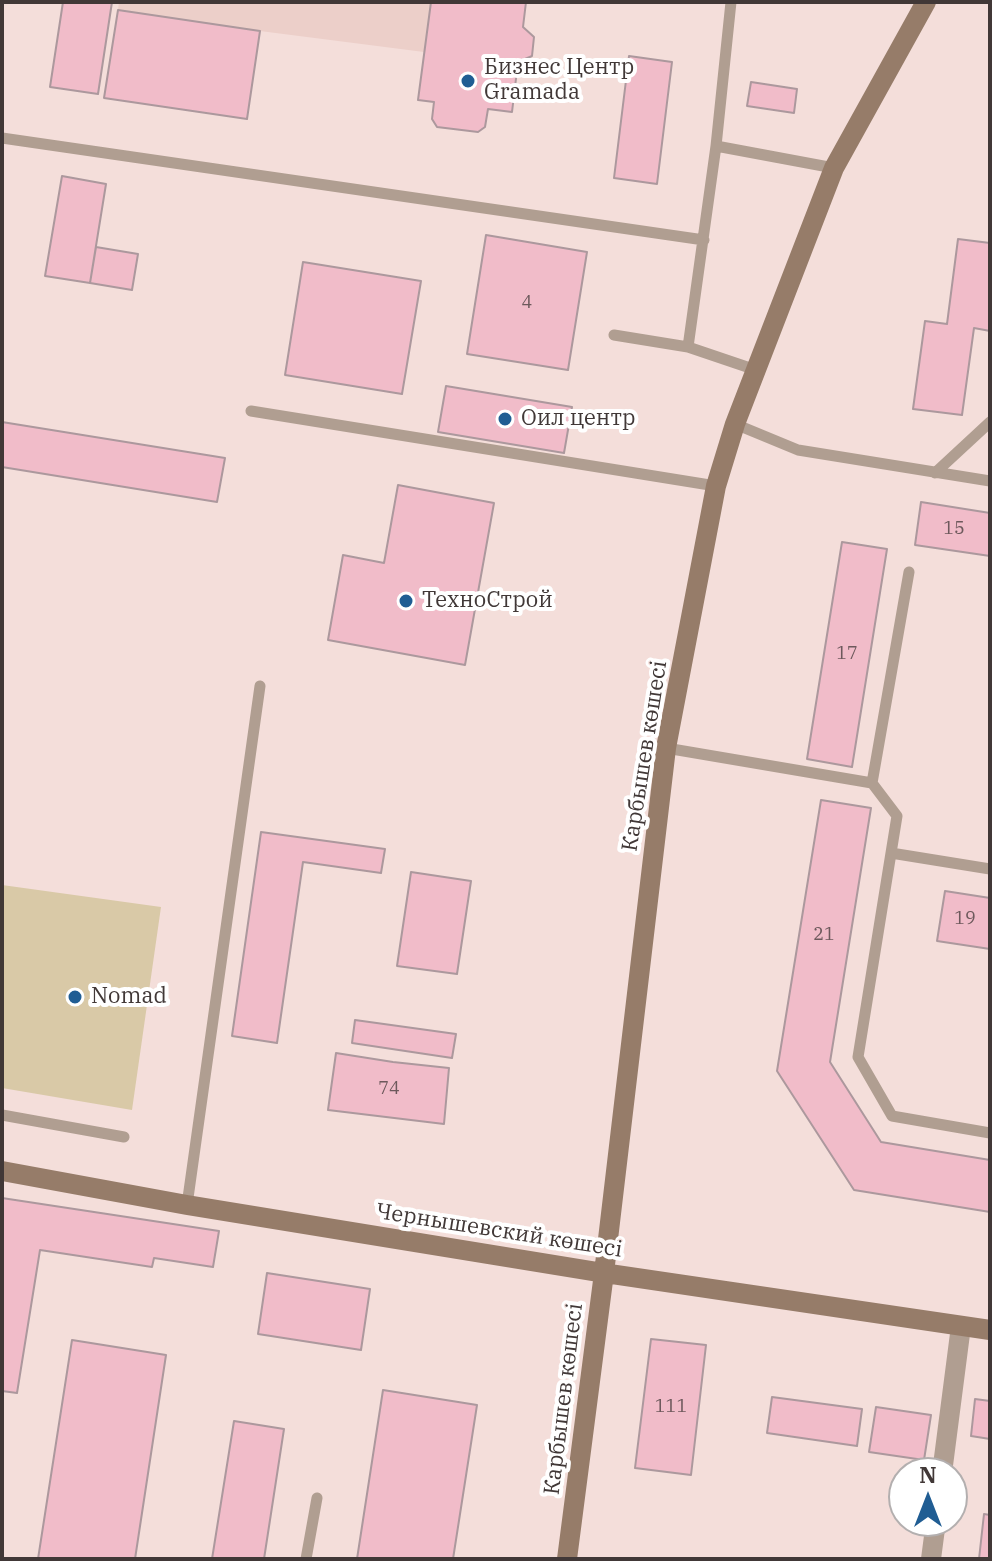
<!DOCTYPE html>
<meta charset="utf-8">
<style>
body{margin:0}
#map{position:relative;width:992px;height:1561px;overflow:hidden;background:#f4deda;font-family:"IBM Plex Serif",serif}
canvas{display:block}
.frame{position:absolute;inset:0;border:4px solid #413837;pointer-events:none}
.north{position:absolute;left:888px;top:1457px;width:80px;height:80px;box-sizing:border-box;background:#fff;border:2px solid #b3afaf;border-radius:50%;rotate:0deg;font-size:22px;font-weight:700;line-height:32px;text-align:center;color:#413837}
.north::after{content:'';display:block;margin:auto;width:28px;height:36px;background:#205d93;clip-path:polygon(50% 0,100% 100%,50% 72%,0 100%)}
</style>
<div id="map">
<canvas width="992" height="1561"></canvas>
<div class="frame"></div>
<div class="north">N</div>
</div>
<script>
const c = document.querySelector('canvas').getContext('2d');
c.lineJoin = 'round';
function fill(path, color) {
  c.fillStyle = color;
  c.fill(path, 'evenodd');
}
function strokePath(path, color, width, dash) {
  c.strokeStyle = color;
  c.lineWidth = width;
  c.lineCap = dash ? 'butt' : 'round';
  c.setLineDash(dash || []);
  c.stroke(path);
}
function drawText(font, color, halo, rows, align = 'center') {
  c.font = font + ' "IBM Plex Serif",serif';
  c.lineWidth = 8;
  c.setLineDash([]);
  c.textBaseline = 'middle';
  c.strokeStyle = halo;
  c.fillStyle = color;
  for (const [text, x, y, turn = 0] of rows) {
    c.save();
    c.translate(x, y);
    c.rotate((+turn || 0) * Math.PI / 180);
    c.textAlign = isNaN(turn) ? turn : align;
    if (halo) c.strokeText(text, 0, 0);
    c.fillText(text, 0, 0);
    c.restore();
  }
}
fill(new Path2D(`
 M119,2H431L424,52L260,31L118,10Z`), '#eccfc9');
fill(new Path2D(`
 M2,885L161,907L132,1110L2,1088Z`), '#d9c9a7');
const building = new Path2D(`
 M63,2H112L98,94L50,87Z
 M431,2H526L523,27L534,37L532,56L518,62L512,112L488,109L485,127L478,132L437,127L432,119L434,102L418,100Z
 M118,10L260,31L247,119L104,98Z
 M629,56L672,62L657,184L614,178Z
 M751,82L797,89L794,113L747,106Z
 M62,176L106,184L90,283L45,276Z
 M486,235L587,252L568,370L467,354Z
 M958,239L990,243V331L974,328L962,415L913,409L925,321L947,324Z
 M96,247L138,254L132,290L90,283Z
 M303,262L421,281L402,394L285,375Z
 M446,386L572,407L564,453L438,432Z
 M2,422L225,458L217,502L2,467Z
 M398,485L494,503L465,665L328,640L343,555L384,563Z
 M921,502L990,513V556L915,545Z
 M842,542L887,549L852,767L807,759Z
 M821,800L871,808L830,1062L881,1142L990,1160V1212L854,1190L777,1071Z
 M261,832L385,849L381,873L303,862L277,1043L232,1036Z
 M411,872L471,881L457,974L397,966Z
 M945,891L990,898V949L937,941Z
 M355,1020L456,1034L452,1058L352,1043Z
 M336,1053L393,1062L449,1068L444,1124L328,1110Z
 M2,1198L219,1231L213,1267L154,1258L152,1267L40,1250L17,1393L2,1391Z
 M267,1273L370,1289L361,1350L258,1334Z
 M651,1339L706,1345L691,1475L635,1468Z
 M72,1340L166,1355L135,1559H38Z
 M383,1390L477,1405L453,1559H357Z
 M772,1397L862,1409L857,1446L767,1433Z
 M975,1399L990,1401V1439L971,1436Z
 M876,1407L931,1415L924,1460L869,1452Z
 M234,1421L284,1429L264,1559H212Z
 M984,1514L990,1515V1559H979Z`);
fill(building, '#f1bcc9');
strokePath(building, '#ac989d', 2);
strokePath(new Path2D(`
 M2,138L704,240
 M716,146L731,2
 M614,335L688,347
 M756,370L688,347L716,146L834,168
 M251,411L716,486
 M735,424L798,450L990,481
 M935,473L990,422
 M666,748L872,783L897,816L858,1057L892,1116L990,1133
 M872,783L909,572
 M891,853L990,869
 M2,1115L124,1137
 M187,1205L260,686
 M306,1559L317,1498`), '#b09e91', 11);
strokePath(new Path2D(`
 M942,1473L961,1326
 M931,1559L936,1521`), '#b09e91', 20);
strokePath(new Path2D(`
 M2,1171L187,1205L604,1273L990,1330
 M567,1559L604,1273L666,748L716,486L735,424L834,168L926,2`), '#967c69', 20);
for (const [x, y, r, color] of [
 [468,81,8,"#205d93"],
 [505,419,8,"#205d93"],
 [406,601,8,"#205d93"],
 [75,997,8,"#205d93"]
]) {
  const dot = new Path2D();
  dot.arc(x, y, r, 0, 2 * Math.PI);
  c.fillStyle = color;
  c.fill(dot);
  strokePath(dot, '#fff', 3);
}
drawText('18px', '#6d595c', null, [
 ["4",527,303],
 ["15",954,529],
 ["17",847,654],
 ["19",965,919],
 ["21",824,935],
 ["74",389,1089],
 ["111",671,1407]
]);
drawText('22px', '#413837', '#fff', [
 ["Бизнес Центр",484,68],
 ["Gramada",484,93],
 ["Оил центр",521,419],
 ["ТехноСтрой",422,601],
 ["Nomad",91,997]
], 'left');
drawText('22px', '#413837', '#fff', [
 ["Карбышев көшесі",645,756,-81],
 ["Чернышевский көшесі",499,1231,9],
 ["Карбышев көшесі",564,1399,-83]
]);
</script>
